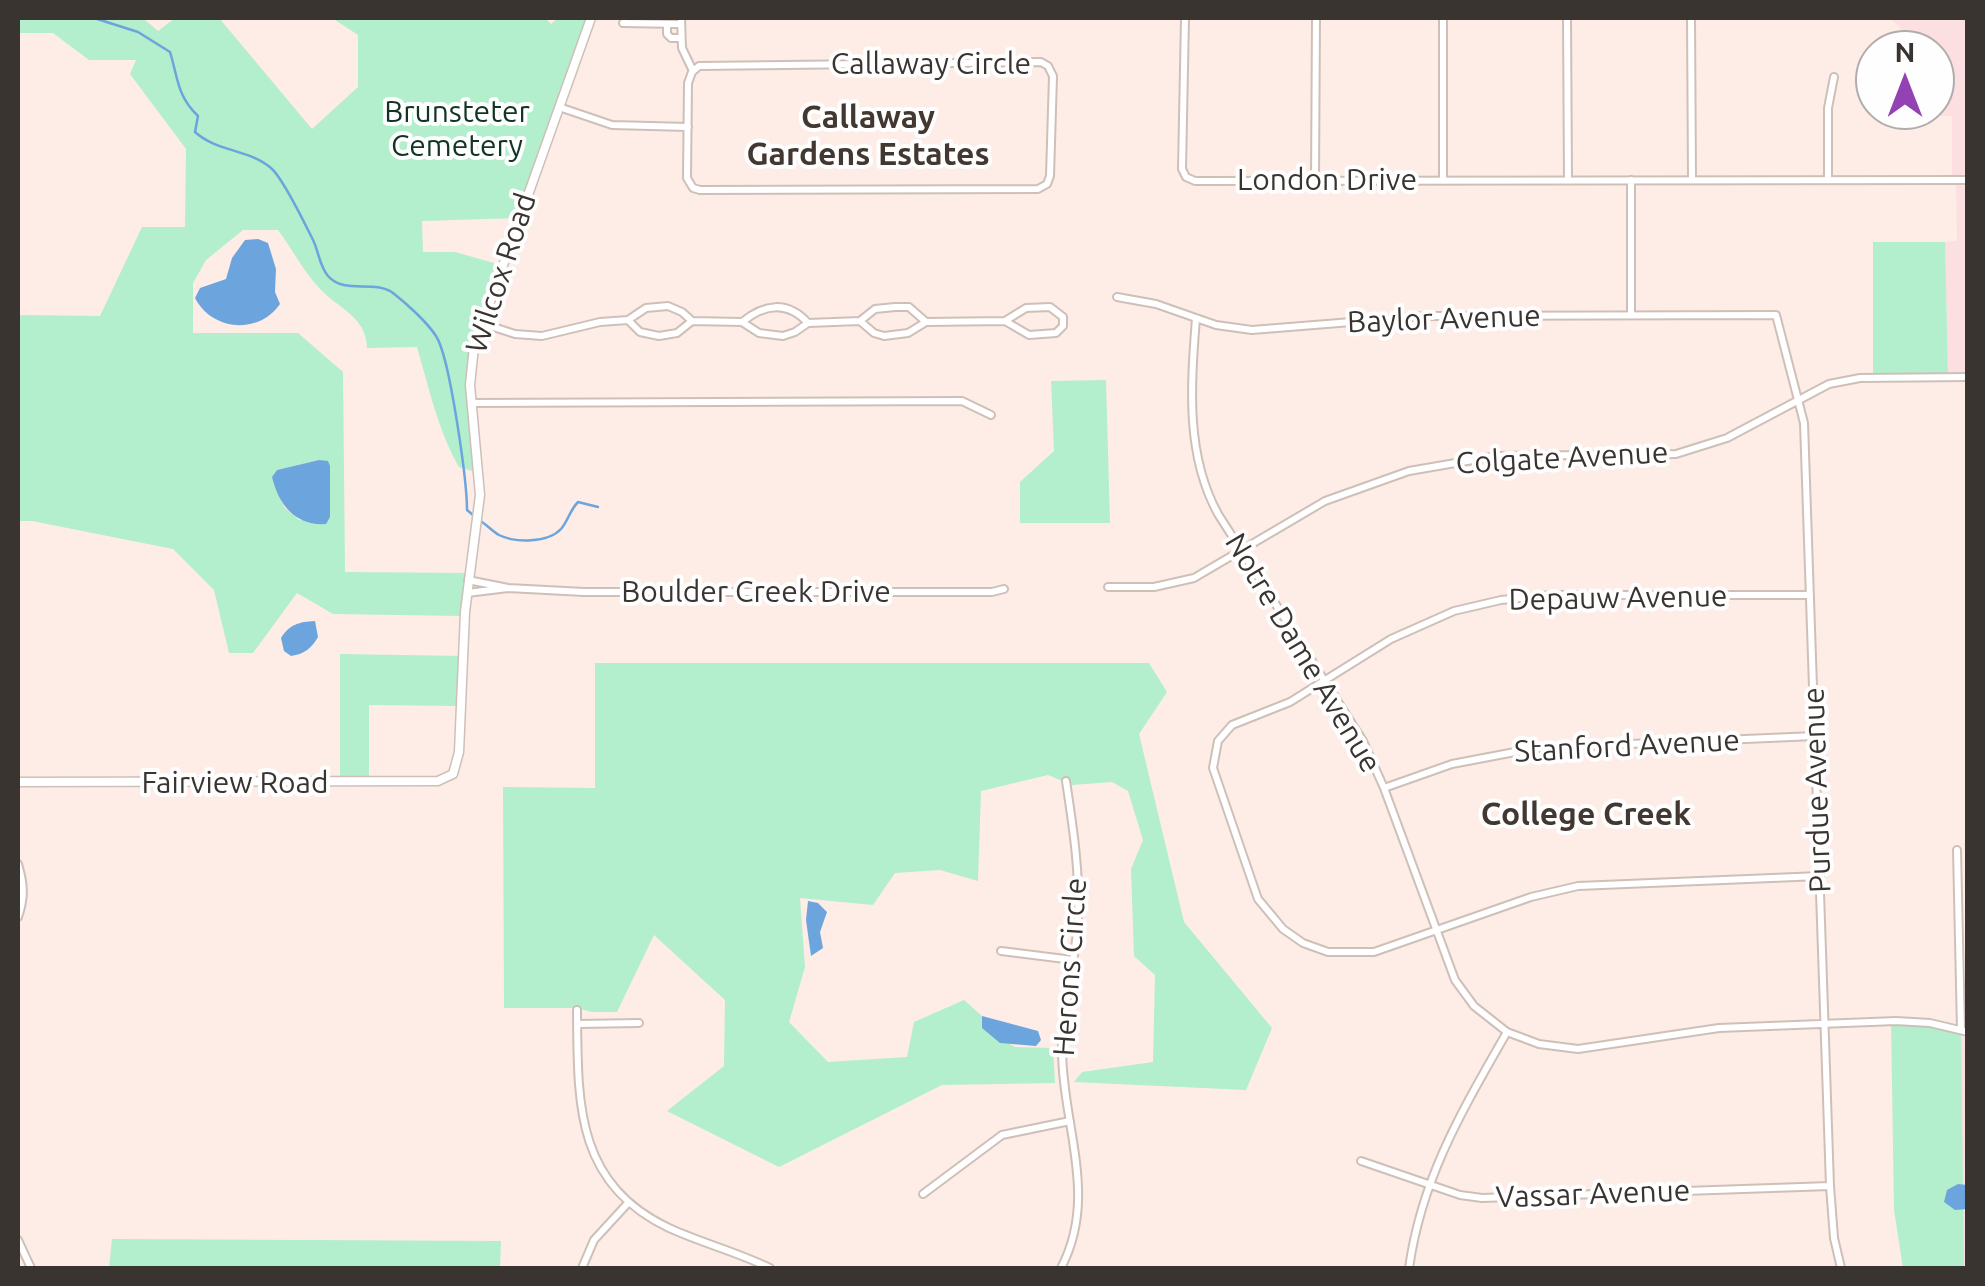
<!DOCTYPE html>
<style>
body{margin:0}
#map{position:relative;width:1985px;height:1286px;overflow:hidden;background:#fdede6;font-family:Ubuntu,sans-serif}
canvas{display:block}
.frame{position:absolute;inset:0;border:20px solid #3a3431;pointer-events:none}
.north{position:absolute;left:1855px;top:30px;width:100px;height:100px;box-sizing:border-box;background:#fefefe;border:2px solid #b0adac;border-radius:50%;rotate:0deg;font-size:28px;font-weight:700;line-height:40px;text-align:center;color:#3a3431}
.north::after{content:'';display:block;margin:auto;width:35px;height:45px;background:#9242b2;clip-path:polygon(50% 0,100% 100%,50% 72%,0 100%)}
</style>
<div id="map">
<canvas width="1985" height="1286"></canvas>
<div class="frame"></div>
<div class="north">N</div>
</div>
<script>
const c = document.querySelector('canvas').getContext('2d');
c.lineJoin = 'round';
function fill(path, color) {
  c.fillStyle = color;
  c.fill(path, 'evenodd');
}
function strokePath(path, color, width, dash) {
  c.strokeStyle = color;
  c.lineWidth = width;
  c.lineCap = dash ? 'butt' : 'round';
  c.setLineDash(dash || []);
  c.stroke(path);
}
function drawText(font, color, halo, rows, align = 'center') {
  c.font = font + ' Ubuntu,sans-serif';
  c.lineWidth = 8;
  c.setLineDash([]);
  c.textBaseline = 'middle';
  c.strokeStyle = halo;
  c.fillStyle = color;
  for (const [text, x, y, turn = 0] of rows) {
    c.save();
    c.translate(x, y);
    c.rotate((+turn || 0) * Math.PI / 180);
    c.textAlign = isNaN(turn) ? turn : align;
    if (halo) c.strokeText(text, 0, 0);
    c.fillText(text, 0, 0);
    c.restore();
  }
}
fill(new Path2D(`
 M1891,18H1967V377H1948L1945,242L1957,241L1956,181L1952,180V116H1913L1912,110H1935V50H1908L1907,36Z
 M1961,1030L1968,1032V1268H1951Z`), '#fbdfe1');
fill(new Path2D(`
 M18,18H143L158,31L175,18H219L312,129L358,87V35L332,18H545L551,24L558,18H591L518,218L422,221L423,252H455L501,265L471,368L479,473L459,467C438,430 429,388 417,347L367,348C366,316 339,309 320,289C304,272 292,249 278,230H243L206,260L193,283V333H298L343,372L345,572L469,573L465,616L333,614L297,593L253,653H229L214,590L173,549L32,521H18V315L100,316L142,227H185L186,149L130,74L136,60H89L53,33H18ZM319,460L330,466V517L326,520H299L284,507L272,477L277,470Z
 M1873,242H1945L1948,377H1873Z
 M1106,380L1110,523H1020V482L1054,451L1051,381Z
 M340,654L463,656L461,706L369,705V782H340Z
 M595,663H1149L1167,692L1139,734L1184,922L1272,1028L1246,1090L1074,1082L1082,1072L1153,1062L1155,975L1134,956L1131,869L1143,840L1128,791L1112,782L1072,785L1048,775L981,791L978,881L940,870L895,873L873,905L800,898L805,967L789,1022L828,1062L907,1057L914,1022L964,1000L982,1016V1028L1015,1047L1053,1048L1055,1083L942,1085L779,1167L667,1111L724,1066L725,1000L654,935L617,1012H592L577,1008H504L503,787L595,788Z
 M1891,1021L1961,1030L1964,1268H1903L1894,1210Z
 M112,1239L501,1241L500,1268H109Z`), '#b3eecd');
fill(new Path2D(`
 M258,239L268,243L276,269L275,292L280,304C259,335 212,331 195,298L200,288L226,279L232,258L245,240Z
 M319,460L328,461L330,466V517L326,524C295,526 279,505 272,477L277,470Z
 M315,621L318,637C311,649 304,654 291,656L284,651L281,638C290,624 299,622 315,621Z
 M808,901L818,903L827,912L820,932L823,948L811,956L806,920Z
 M982,1016L1038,1031L1041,1040L1036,1046L1000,1043L982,1028Z
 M1958,1184L1967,1185V1209L1955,1210L1944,1202L1947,1190Z`), '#6ca4dd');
strokePath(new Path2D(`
 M94,18L138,32L170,52C178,78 177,96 198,116L195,132C217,152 249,149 271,168C283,178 305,224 313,240C319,252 319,265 328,276C345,295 373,279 393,293C406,303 427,322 436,336C450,357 467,482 467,510L473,515
 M479,520C486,524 492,531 499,535C515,543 548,543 561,529C568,521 570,510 578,502L598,507`), '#6ca4dd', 2.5);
const minor = new Path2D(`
 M681,18L682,48L693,71
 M1185,18L1182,169L1186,177L1195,181L1968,180
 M1567,18L1568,180
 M1691,18L1692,180
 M623,23L681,24
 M667,24V34L671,38H681
 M1041,62L1048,66L1053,76L1050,176L1047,184L1038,189L700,190L693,188L687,178L688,83L692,72L699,66Z
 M559,107L612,125L688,127
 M1315,180L1316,18
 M1443,180V18
 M1631,180V315
 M1828,180V108L1834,77
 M1117,297L1156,304L1216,325L1252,330L1426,316L1776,315L1804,423L1830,1186L1834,1238L1841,1268
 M1050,307L1063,317V326L1056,333L1029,335L1005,321L1026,308Z
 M1196,318C1191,384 1185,454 1218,514L1363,741L1384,788L1455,980L1474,1006L1507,1032L1539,1044L1578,1049L1719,1028L1896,1021L1930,1023L1968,1032
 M628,320L640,332L659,336L677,333L692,321L742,322L759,333L783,336L795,332L808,323L860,321L875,309L895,307H909L926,322
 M860,321L874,333L884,336L908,333L926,322L1005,321
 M742,322C764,304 787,300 808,323
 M481,323L515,334L542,336L600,322L628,320L646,308L668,306L682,312L692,321
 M471,403L962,401L991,415
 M468,580L508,588L584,592H992L1004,589
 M1108,587H1154L1194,578L1325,501L1409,471L1496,456L1676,454L1727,438L1829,384L1860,378L1968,377
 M467,593L508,588
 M1810,595H1551L1501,600L1454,611L1391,639L1290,702L1232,725L1218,741L1213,768L1258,899L1283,929L1303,943L1328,952H1374L1531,897L1578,886L1820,876
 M1384,788L1452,764L1536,748L1815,736
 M1957,850L1961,1030
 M18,864C24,884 25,897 18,917
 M1001,951L1073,960
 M577,1010C578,1101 574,1183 669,1228C702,1243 737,1252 770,1268
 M577,1024L639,1023
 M1361,1161L1460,1195L1482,1198L1830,1186
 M923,1194L1002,1135L1070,1121
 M18,1240L31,1268
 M582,1268L594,1240L628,1203
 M1061,1268C1099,1196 1062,1125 1062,1049C1062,1006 1076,962 1078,919C1080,872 1073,827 1066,781
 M1409,1268C1422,1177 1462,1111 1507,1032`);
const tertiary = new Path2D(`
 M18,782L438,781L453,774L459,752L465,612L480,495L470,385L474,347L591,18`);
strokePath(minor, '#cec0b8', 10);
strokePath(tertiary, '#cec0b8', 11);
strokePath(minor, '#fff', 6);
strokePath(tertiary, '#fff', 8);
drawText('30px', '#3a3431', '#fefefe', [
 ["Callaway Circle",931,64],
 ["London Drive",1327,180],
 ["Wilcox Road",501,273,-72],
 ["Baylor Avenue",1444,319,-2],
 ["Colgate Avenue",1562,458,-3],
 ["Boulder Creek Drive",756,592],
 ["Depauw Avenue",1618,598,-1],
 ["Notre Dame Avenue",1303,653,59],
 ["Stanford Avenue",1627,746,-3],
 ["Fairview Road",235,783],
 ["Purdue Avenue",1817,790,-92],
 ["Herons Circle",1070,967,-86],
 ["Vassar Avenue",1593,1194,-2]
]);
drawText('30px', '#103523', '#fefefe', [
 ["Brunsteter",457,112],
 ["Cemetery",457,146]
]);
drawText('bold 32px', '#433831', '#fefefe', [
 ["Callaway",868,117],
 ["Gardens Estates",868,154],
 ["College Creek",1586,814]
]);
</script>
